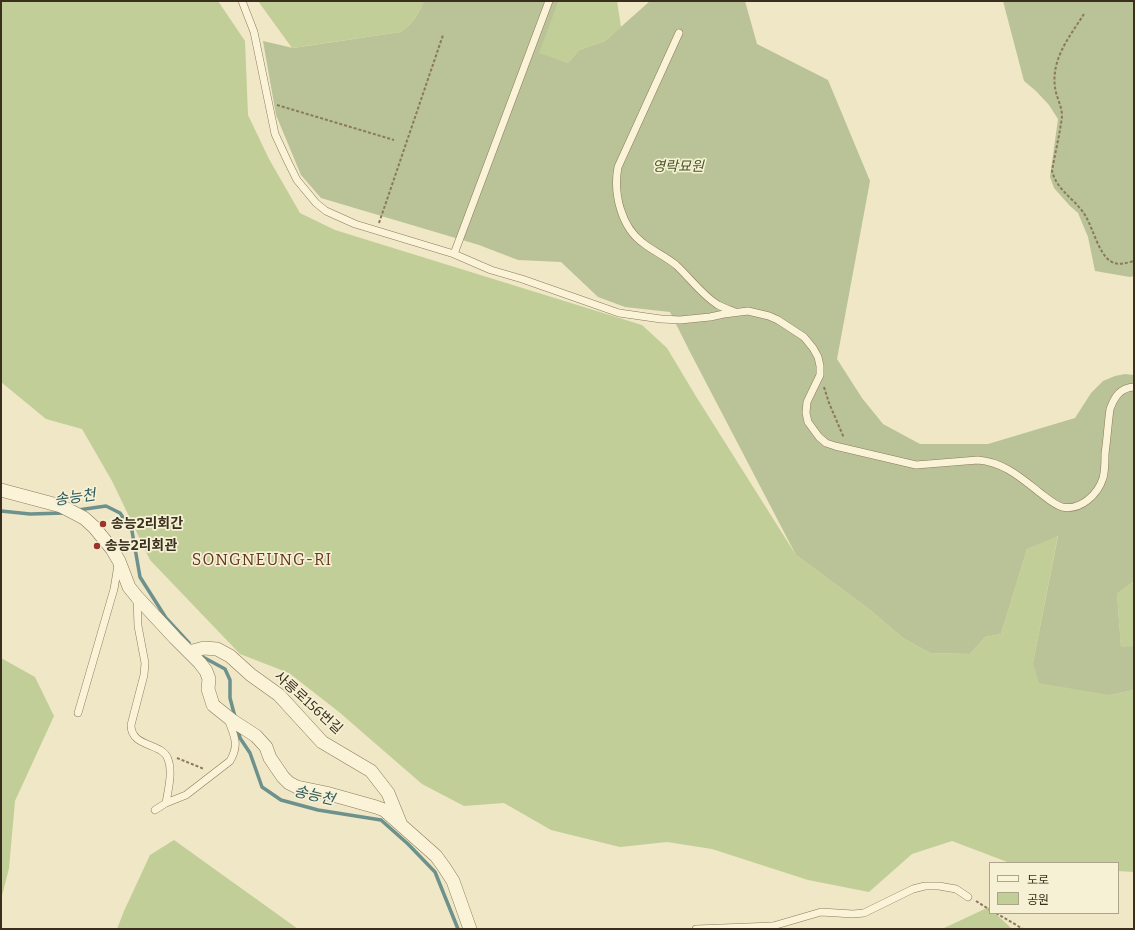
<!DOCTYPE html>
<meta charset="utf-8">
<style>
body{margin:0}
#map{position:relative;width:1135px;height:930px;overflow:hidden;background:#efe7c5;font-family:Bitter,"Noto Sans KR",serif}
canvas{display:block}
.frame{position:absolute;inset:0;border:2px solid #3a2f1e;pointer-events:none}
.legend{position:absolute;left:989px;top:862px;width:130px;height:52px;box-sizing:border-box;background:#f6f0d4;border:1px solid #aba38b;margin:0;padding:5px 7px;list-style:none;font-size:12px;color:#3a2f1e}
.legend li{display:flex;align-items:center;gap:8px;height:20px}
.legend b{width:20px;border:1px solid #aba38b}
</style>
<div id="map">
<canvas width="1135" height="930"></canvas>
<div class="frame"></div>
<ul class="legend">
<li><b style="height:5px;background:#faf3d8"></b>도로</li>
<li><b style="height:11px;background:#c2ce98"></b>공원</li>
</ul>
</div>
<script>
const c = document.querySelector('canvas').getContext('2d');
c.lineJoin = 'round';
function fill(path, color) {
  c.fillStyle = color;
  c.fill(path, 'evenodd');
}
function strokePath(path, color, width, dash) {
  c.strokeStyle = color;
  c.lineWidth = width;
  c.lineCap = dash ? 'butt' : 'round';
  c.setLineDash(dash || []);
  c.stroke(path);
}
function drawText(font, color, halo, rows, align = 'center') {
  c.font = font + ' Bitter,"Noto Sans KR",serif';
  c.lineWidth = 3.5;
  c.setLineDash([]);
  c.textBaseline = 'middle';
  c.strokeStyle = halo;
  c.fillStyle = color;
  for (const [text, x, y, turn = 0] of rows) {
    c.save();
    c.translate(x, y);
    c.rotate((+turn || 0) * Math.PI / 180);
    c.textAlign = isNaN(turn) ? turn : align;
    if (halo) c.strokeText(text, 0, 0);
    c.fillText(text, 0, 0);
    c.restore();
  }
}
fill(new Path2D(`
 M1,1H218L245,41L248,115L269,159L300,213L335,230L642,325L667,348L697,398L796,555L869,609L903,638L930,653L970,654L985,637L1001,634L1027,549L1058,535L1033,663L1110,695L1134,690V872L1118,871V863H1010L952,841L912,854L869,892L808,880L712,849L667,842L620,847L551,830L504,803L464,806L422,784L339,712L289,673L240,654L150,560L112,481L82,429L46,419L1,382Z
 M258,1H424C418,15 414,22 401,32L292,48Z
 M559,1H617L621,27L605,41L579,50L568,63L538,54Z
 M1134,581V646L1121,648L1117,594Z
 M1,658L35,677L54,716L15,801L9,868L1,900Z
 M174,840L298,929H117L124,911L150,855Z
 M989,907L990,913H995L1012,929H942Z`), '#c2ce98');
fill(new Path2D(`
 M424,1H559L539,53L568,63L579,50L605,41L650,1H745L757,44L828,80L870,181L837,359L862,398L883,424L920,444H988L1075,418L1091,393L1103,381L1115,376L1125,374L1134,375V581L1117,594L1121,647L1134,646V690L1110,695L1039,683L1033,663L1058,536L1027,549L1001,634L985,637L970,654L930,653L903,638L869,609L796,555L689,350L670,312L625,307L598,297L561,262L518,260L479,245L321,198L301,175L276,115L263,41L293,48L401,32C414,22 418,15 424,1Z
 M1003,1H1134V276L1130,277L1095,271L1088,237L1078,213L1070,206L1054,188L1050,177L1058,119L1049,105L1036,91L1024,81Z`), '#b9c397');
strokePath(new Path2D(`
 M78,510L106,506L120,513L132,531L140,577L166,618L189,643
 M1,511L30,514L64,513
 M201,656L225,669L230,680V698L235,717
 M238,729L240,738L250,753L262,787L281,800L318,810L381,820L408,844L435,872L458,929`), '#6d918c', 3.5);
const lane = new Path2D(`
 M242,1L254,32L275,134L288,162L297,180L316,203L326,211L355,224L454,254L491,270L522,279L619,313L661,319L680,320L710,317L724,314L748,311L769,316L778,320L804,337L813,348L818,357L820,366V375L807,402L806,413L808,422L819,437L826,443L835,446L916,465L978,460C1003,462 1020,477 1039,492C1046,497 1053,504 1062,507C1081,511 1098,494 1103,478C1105,471 1105,462 1105,454C1107,439 1108,424 1110,409C1115,396 1120,388 1134,387
 M679,33L618,167C613,193 621,227 643,243C653,251 665,256 676,265C690,278 702,295 718,305C724,308 730,310 735,312
 M454,254L549,1
 M137,598L138,626L145,663L144,675L131,725C131,748 162,742 168,759C173,772 168,790 166,803
 M78,713L114,589L118,565
 M155,810L166,803L186,795L230,761C240,744 234,736 228,719
 M696,929L773,926L821,912L853,914L864,913L913,889L925,886H939L956,889L968,897`);
const street = new Path2D(`
 M1,490L61,506L84,518L94,527L112,549L119,561L129,587L137,597L175,638L200,663L206,671L209,679L208,689L213,705L233,721L256,736L266,747L270,758L283,777L289,783L297,787L326,793L376,807L384,810L401,825
 M189,652L204,648L217,649L230,656L251,675L279,695L322,742L371,771L388,793L401,825L436,856L444,867L453,881L470,929`);
strokePath(lane, '#8b795a', 8);
strokePath(street, '#8b795a', 14);
strokePath(new Path2D(`
 M1084,14C1070,36 1051,59 1055,87C1056,97 1062,106 1062,116C1060,134 1055,153 1052,171C1057,190 1072,197 1083,212C1093,226 1097,251 1110,261C1118,266 1126,263 1134,261
 M277,105L394,140
 M379,223L443,35
 M824,387L829,403L844,438
 M177,758L204,769
 M976,901L990,910
 M996,913L1023,929`), '#8b795a', 2, [3, 2]);
strokePath(lane, '#faf3d8', 7);
strokePath(street, '#faf3d8', 13);
for (const [x, y, r, color] of [
 [103,524,4,"#9b3429"],
 [97,546,4,"#9b3429"]
]) {
  const dot = new Path2D();
  dot.arc(x, y, r, 0, 2 * Math.PI);
  c.fillStyle = color;
  c.fill(dot);
  strokePath(dot, '#f6f0d4', 1.5);
}
drawText('italic 14px', '#455725', '#f6f0d4', [
 ["영락묘원",678,167]
]);
drawText('bold 14px', '#3a2f1e', '#f6f0d4', [
 ["송능2리회간",111,524],
 ["송능2리회관",105,546]
], 'left');
drawText('14px', '#3a2f1e', '#f6f0d4', [
 ["사릉로156번길",308,703,42]
]);
drawText('italic 15px', '#2d585a', '#f6f0d4', [
 ["송능천",75,498,-8],
 ["송능천",314,796,13]
]);
c.letterSpacing = '1px';
drawText('16px', '#68351d', '#f6f0d4', [
 ["SONGNEUNG-RI",262,561]
]);
c.letterSpacing = '0px';
</script>
